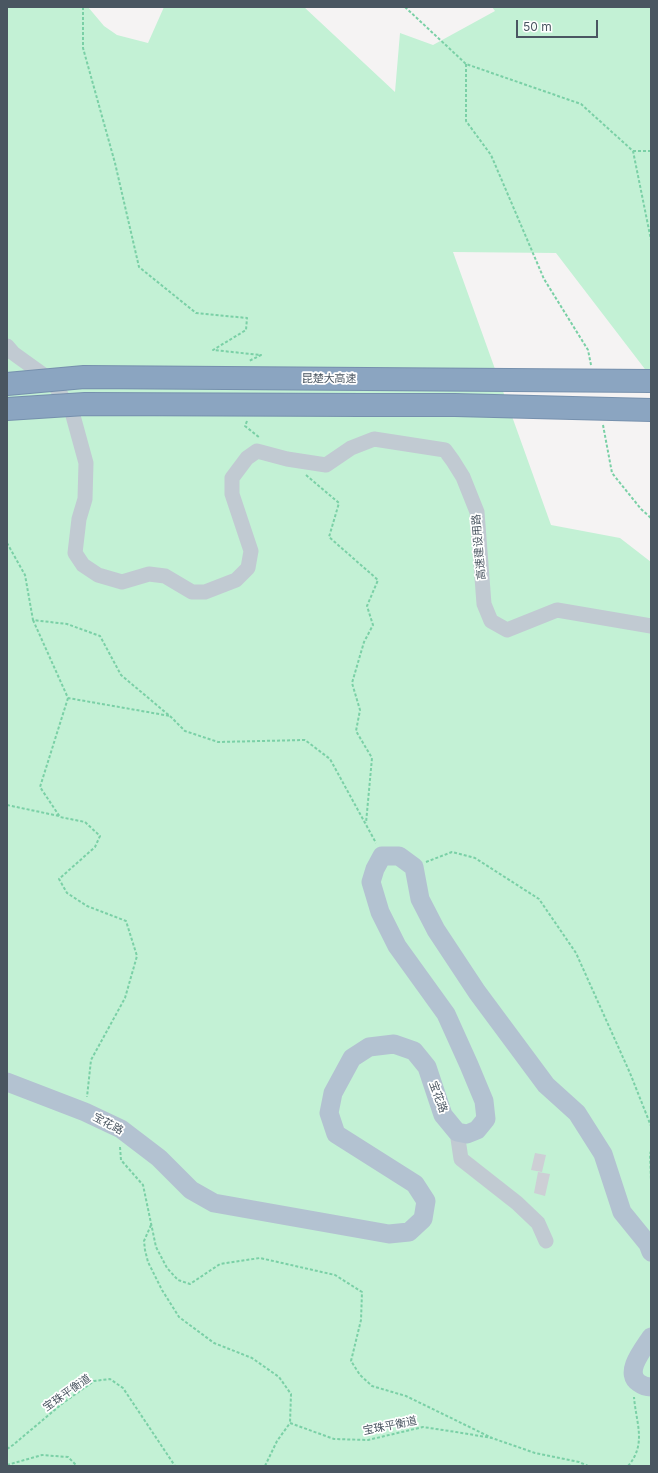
<!DOCTYPE html>
<meta charset="utf-8">
<style>
body{margin:0}
#map{position:relative;width:658px;height:1473px;overflow:hidden;background:#f5f3f3;font-family:Inter,sans-serif}
canvas{display:block}
.frame{position:absolute;inset:0;border:8px solid #4a5661;pointer-events:none}
.scale{position:absolute;left:516px;top:20px;width:82px;height:18px;box-sizing:border-box;border:2px solid #4a5661;border-top:0;padding-left:5px;font-size:12px;line-height:14px;white-space:nowrap;color:#4a5661;-webkit-text-stroke:3px #fff;paint-order:stroke}
</style>
<div id="map">
<canvas width="658" height="1473"></canvas>
<div class="frame"></div>
<div class="scale">50 m</div>
</div>
<script>
const c = document.querySelector('canvas').getContext('2d');
c.lineJoin = 'round';
function fill(path, color) {
  c.fillStyle = color;
  c.fill(path, 'evenodd');
}
function strokePath(path, color, width, dash) {
  c.strokeStyle = color;
  c.lineWidth = width;
  c.lineCap = dash ? 'butt' : 'round';
  c.setLineDash(dash || []);
  c.stroke(path);
}
function drawText(font, color, halo, rows, align = 'center') {
  c.font = font + ' Inter,"Noto Sans SC",sans-serif';
  c.lineWidth = 3.5;
  c.setLineDash([]);
  c.textBaseline = 'middle';
  c.strokeStyle = halo;
  c.fillStyle = color;
  for (const [text, x, y, turn = 0] of rows) {
    c.save();
    c.translate(x, y);
    c.rotate((+turn || 0) * Math.PI / 180);
    c.textAlign = isNaN(turn) ? turn : align;
    if (halo) c.strokeText(text, 0, 0);
    c.fillText(text, 0, 0);
    c.restore();
  }
}
fill(new Path2D(`
 M7,7H88L104,26L117,35L148,43L164,7H304L395,92L400,33L433,45L495,11L492,7H651V377L556,253L453,252L551,525L620,538L651,562V1466H7Z`), '#c3f1d5');
fill(new Path2D(`
 M535,1153L546,1155L542,1172L531,1170Z
 M538,1172L550,1174L545,1196L534,1193Z`), '#cdcfd5');
strokePath(new Path2D(`
 M83,7V48L115,163L139,267L196,313L247,318L246,330L213,350L261,355L249,361
 M405,7L466,64L581,104L633,151L651,240
 M466,64V121L491,155L544,279L588,350L591,365
 M633,151H651
 M247,421L245,426L260,438
 M603,425L612,473L641,509L651,518
 M306,475L339,503L329,537L378,580L367,606L373,625L364,642L352,683L360,710L356,731L372,758L366,823
 M7,543L25,575L33,620L67,624L100,636L121,675L171,717L185,731L218,742L305,740L330,759L376,843
 M33,620L68,698L170,716
 M68,698L40,787L60,817L85,822L100,836L95,847L59,879L67,893L87,906L126,921L137,956L125,998L91,1060L87,1097
 M7,805L59,816
 M426,862L452,852L475,858L539,899L576,953L630,1073L651,1126
 M120,1147L121,1160L143,1185L156,1247L167,1268L178,1280L190,1284L220,1264L260,1258L335,1275L362,1292L361,1320L351,1361L360,1375L372,1386L406,1396L492,1438
 M651,1151L650,1154L651,1181
 M151,1225L144,1241L145,1250L148,1262L162,1290L179,1317L214,1343L252,1358L279,1377L291,1394L290,1423
 M7,1449L13,1445L63,1403L94,1381L110,1379L123,1388L175,1466
 M7,1465L42,1455L68,1457L77,1466
 M265,1466L277,1441L290,1423L334,1439L368,1440L423,1427L456,1432L492,1438L535,1453L579,1462L588,1466
 M628,1466C647,1444 636,1423 634,1397`), '#7ad0a6', 2, [3, 2]);
strokePath(new Path2D(`
 M7,346L13,353L52,381L72,412L86,463L85,499L79,519L75,553L83,565L98,575L122,582L149,574L165,576L192,592H205L236,580L248,568L251,551L232,494V478L247,458L257,451L287,459L326,465L351,448L374,439L445,450L453,461L463,477L477,512L484,604L491,621L507,630L557,610L651,626
 M457,1132L461,1159L517,1203L538,1223L546,1241`), '#c1cad2', 15);
strokePath(new Path2D(`
 M7,1082L85,1112L121,1129L159,1158L191,1190L214,1203L389,1234L409,1232L423,1219L426,1201L415,1184L336,1134L329,1113L333,1093L352,1058L369,1047L394,1044L414,1051L427,1067L443,1115L457,1132L467,1134L477,1130L486,1119L484,1101L469,1065L446,1014L397,946L380,912L371,882L375,869L382,856H399L414,867L420,899L436,930L477,992L546,1085L577,1113L603,1154L622,1212L648,1244L651,1252
 M651,1337C644,1348 623,1373 639,1383C643,1386 647,1387 651,1387`), '#b3c2d1', 19);
const highwayBridge = new Path2D(`
 M7,384L84,377L651,381
 M7,409L85,404L363,405H455L651,410`);
strokePath(highwayBridge, '#7690ad', 24, []);
strokePath(highwayBridge, '#8ba5c1', 22);
drawText('11px', '#4a5661', '#fff', [
 ["昆楚大高速",329,379],
 ["高速建设用路",479,547,-95],
 ["宝花路",438,1097,70],
 ["宝花路",108,1124,28],
 ["宝珠平衡道",67,1393,-35],
 ["宝珠平衡道",390,1426,-11]
]);
</script>
